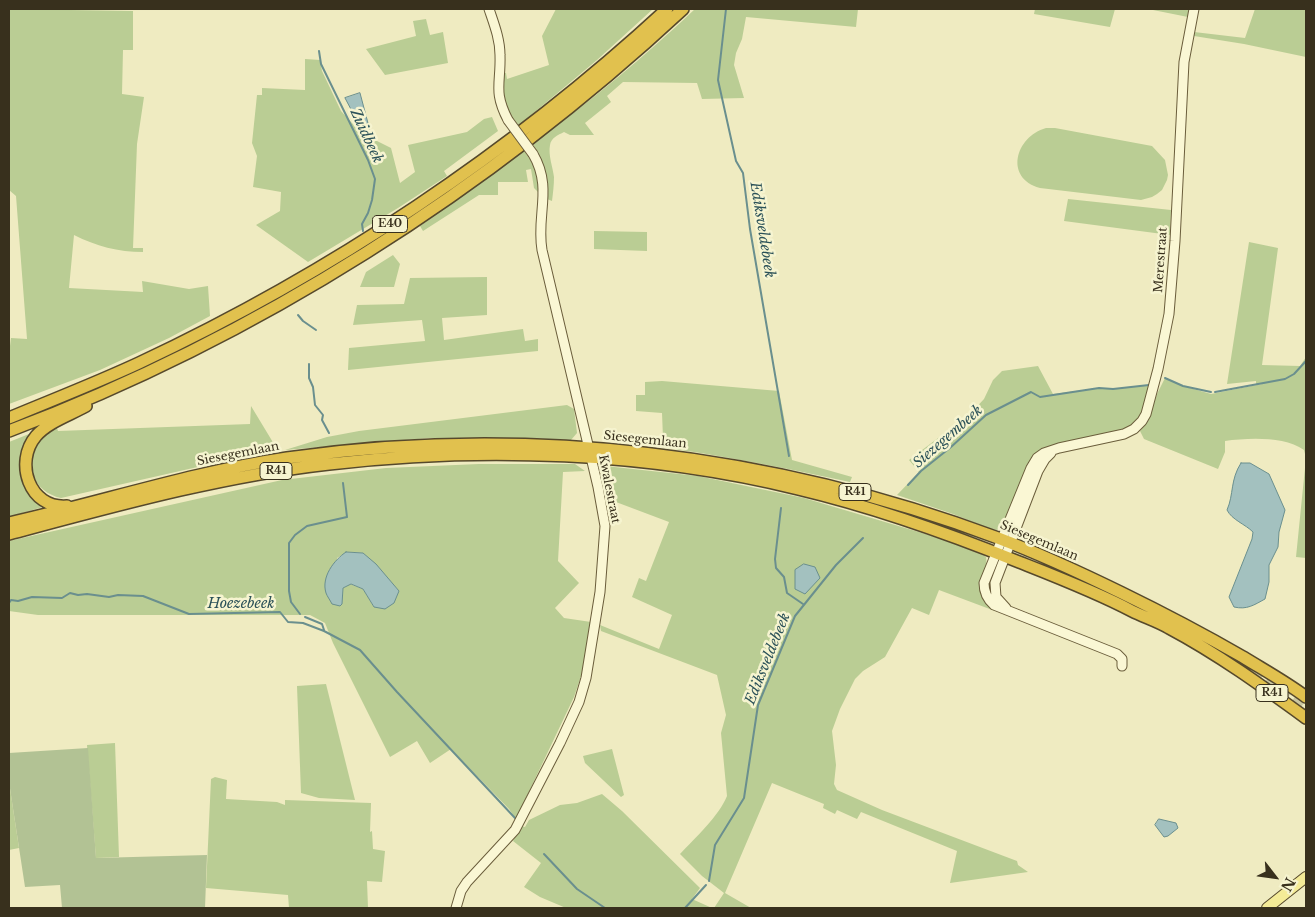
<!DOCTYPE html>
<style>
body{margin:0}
#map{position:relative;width:1315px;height:917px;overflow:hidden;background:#efebc1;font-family:"Libre Baskerville",serif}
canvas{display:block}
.frame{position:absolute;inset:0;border:10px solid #38301d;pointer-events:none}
.north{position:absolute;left:1250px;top:852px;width:50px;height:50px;-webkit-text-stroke:4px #f6f4d0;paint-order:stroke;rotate:120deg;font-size:14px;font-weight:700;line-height:20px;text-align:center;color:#38301d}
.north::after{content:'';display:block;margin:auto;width:18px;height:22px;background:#38301d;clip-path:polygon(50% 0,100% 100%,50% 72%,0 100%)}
</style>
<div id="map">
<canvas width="1315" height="917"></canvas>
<div class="frame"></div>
<div class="north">N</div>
</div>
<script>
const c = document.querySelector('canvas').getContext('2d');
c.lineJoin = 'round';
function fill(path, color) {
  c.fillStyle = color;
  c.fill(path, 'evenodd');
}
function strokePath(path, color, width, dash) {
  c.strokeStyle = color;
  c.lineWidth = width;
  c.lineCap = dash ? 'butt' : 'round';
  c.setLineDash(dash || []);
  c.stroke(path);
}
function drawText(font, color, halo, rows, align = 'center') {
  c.font = font + ' "Libre Baskerville",serif';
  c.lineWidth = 5;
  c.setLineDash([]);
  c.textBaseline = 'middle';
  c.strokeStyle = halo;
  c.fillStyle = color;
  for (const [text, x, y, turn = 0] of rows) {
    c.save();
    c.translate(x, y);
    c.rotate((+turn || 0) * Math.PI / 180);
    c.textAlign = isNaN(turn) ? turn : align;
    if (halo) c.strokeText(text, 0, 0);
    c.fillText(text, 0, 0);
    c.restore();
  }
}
fill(new Path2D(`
 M9,9H70L71,10L133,11V50H123L122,94L144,97L137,144L133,248H143V252C118,252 96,246 74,235L69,288L143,292L142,281L189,289L208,286L210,316L169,338L100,370L9,404V354L11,338L27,339L16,196L9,190Z
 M556,9H653L597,60L518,126C505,106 502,97 503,73H506L507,79L549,65L542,36Z
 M695,9H858L856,27L746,17L742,39L736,53L734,65L744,98L702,99L697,83L623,82L607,96L611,102L585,123L594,135H570L564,132C558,135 551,138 550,145C548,155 553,168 554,177C554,185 553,193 552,201L547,199C549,177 544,161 532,143C589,103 644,57 695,9Z
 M1035,9H1115L1110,27L1034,14Z
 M1148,9H1189L1188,17Z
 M1255,9H1306V57L1244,44L1194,36V32L1245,38Z
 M426,19L430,35L443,32L448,63L385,75L366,49L416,36L413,21Z
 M305,59L320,60L322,71L341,111L361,133L391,148L400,183L415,172L408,145L467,132L484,119L492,117L498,131L444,171L447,176L398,208L308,262L256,225L280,211L281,192L253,187L257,156L252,143L257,95H262V88L305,90Z
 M1046,128H1055L1152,146L1165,160L1168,175L1167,180L1162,190L1157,194L1152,197L1141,200L1040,188C1004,178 1015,137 1046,128Z
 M524,150L538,172L539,193L534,188L531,169L526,170L528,182H498V195H479L423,231L420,226Z
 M1068,199L1171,210L1170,235L1064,221Z
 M594,231L647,232V251L594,249Z
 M1249,242L1278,248L1262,365L1300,366L1306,357V558L1296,557L1305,468L1306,458L1304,450C1284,436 1248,438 1225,441V452L1218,469L1144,439L1140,431L1148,421L1157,394L1165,378L1183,386L1211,394L1262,384H1256V381L1227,384Z
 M393,255L400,264L394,287H360L366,272Z
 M487,277V315L442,318L444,340L523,329L525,341L538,339V351L348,370L349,348L425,341L422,320L353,325L357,305L404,304L410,278Z
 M1038,366L1053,394L1099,388L1113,389L1149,385C1148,405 1141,422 1122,431L1059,445L1002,526L997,530L990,529L953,514L897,495L919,472L909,460L971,413L984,399L993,380L1002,371Z
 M662,381L779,391L792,460L852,477L850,482C771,465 691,449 610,441V432L663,438L662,413L636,411V395H645V382Z
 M567,405L574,409L577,433L571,440L520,438H430L285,450L327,437L359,431Z
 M251,406L277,449L61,498C34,492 23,466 38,443C42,436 51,432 57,428L58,431L250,424Z
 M34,432C30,439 25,446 22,453C15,474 35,491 46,506L9,517V442Z
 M479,464H575L585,471L563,472L558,561L579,583L555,608L564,618L591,622L582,673L574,697L516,819L509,809L451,749L430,763L417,741L390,757L333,643L325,623L310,615H38L9,611V541L282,480L386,468ZM347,552L363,553L399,591L374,607L363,589L350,584L343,588L342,598L337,558Z
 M605,466L698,476L804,498L939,538L980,552L986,557C990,583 967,582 995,611L939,590L929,615L912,608L885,657L863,671L855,679L840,709L832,731L836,765L834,784L837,790L882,810L1017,861L1018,865L1028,872L950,883L957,851L861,812L857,819L837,810L835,814L823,808L824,804L772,783L725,893L751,908H714L724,893L702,876L680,854C695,838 719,816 727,796L721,733L726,715L717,675L601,631L600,625L659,649L672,615L632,597L639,578L646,581L669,522L608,499L606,496L603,472Z
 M326,684L355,800L319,798L301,793L297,686Z
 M115,743L119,857L96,858L87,745Z
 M612,749L624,795L621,797L585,763L583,756Z
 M215,777L227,780L226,799L277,802L285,805V800L371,803L370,832L372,831L373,849L385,851L382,882L367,881L368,908H289L288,895L206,888L211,779Z
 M9,782L19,848L9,850Z
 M602,794L622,811L700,888L692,899L712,908H566L540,897L524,887L541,863L513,841L521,826L525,827L529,820L560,805L577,803Z`), '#bacd94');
fill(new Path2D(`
 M88,748L96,858L207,855L205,908H62L60,885L25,887L9,782V753Z`), '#b2c294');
const water = new Path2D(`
 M360,93L369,127V130L363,132L345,98Z
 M1241,463H1250L1269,474L1285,510L1279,532L1278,547L1269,565V582L1265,599C1254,605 1247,610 1234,607L1229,597L1252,539L1253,532C1245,524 1232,520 1227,510C1234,494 1230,480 1241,463Z
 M346,552L363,553L376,564L399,591L394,603L385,609L374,607L363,589L351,584L343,588L342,604L340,606L332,604C330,600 327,596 326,593C321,577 334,560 346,552Z
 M804,564L815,567L820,578L805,594L795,589V570Z
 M1159,819L1176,823L1178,828L1168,836L1164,837L1155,825Z`);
fill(water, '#a3c1bf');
strokePath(water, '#6a8f8e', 1);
strokePath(new Path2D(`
 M726,9L718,80L736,161L743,173L750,229L789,456
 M319,51L321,64L368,160L375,179L372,200L368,213L362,224L363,231
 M298,315L303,321L316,330
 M309,364V378L313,387L315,405L323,415L322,420L329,433
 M1165,378L1183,386L1211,392
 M1215,392L1285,379L1294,374L1306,361
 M908,485L921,471L951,447L986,415L1031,392L1040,397L1099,388L1113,389L1149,385
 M781,508L775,559L776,568L784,577L787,593L803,604
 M9,603L11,600L18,601L32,597L62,598L70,593L78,595L87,594L109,597L118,595L143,596L189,614L280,612L288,622L303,623L324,631L360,650L397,692L515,818
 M300,614L291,602L289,591V543L295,535L307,526L347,517L343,483
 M305,617L322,624L324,630
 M544,854L577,889L605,908
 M709,881L715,845L744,798L758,705L795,616L836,565L863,538
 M685,908L706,885`), '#6a8f8e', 2);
strokePath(new Path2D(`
 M1196,637L1246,667L1306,709`), '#cac6a0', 11, [11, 5.5]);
const secondary = new Path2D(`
 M489,9C494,24 500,39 500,55C501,84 493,91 508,120
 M1006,608L996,597L995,583L1038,471L1045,459L1051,453
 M1122,666V659L1117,654L994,605C987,599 984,592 984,583L1031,468L1037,458L1044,453L1059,448L1124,434L1134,429L1142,421L1146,414L1158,369L1169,314L1175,241L1184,62L1194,9
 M456,908L461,891L467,882L515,830L560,743L579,702L586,678L600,592L605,526L598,487L542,250C536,215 553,188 533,154`);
const primary = new Path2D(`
 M1267,908L1306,877`);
const highway = new Path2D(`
 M9,418C52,400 96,383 139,363C331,273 511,153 667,9
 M9,431C258,337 488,190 683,9
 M67,506C29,509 14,462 36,436C48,422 70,415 86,406
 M9,523C102,502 193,472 287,458C526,424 772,453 998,538C1040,554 1081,573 1122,593C1163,613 1203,634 1243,657C1264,670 1286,682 1306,697
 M9,534C114,506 221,476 329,464C483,446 648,452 798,489C874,507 947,533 1019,562C1057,577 1096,592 1132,611C1144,617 1157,621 1169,628C1218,654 1262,686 1306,718`);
strokePath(secondary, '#6a5d3b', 11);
strokePath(primary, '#56492c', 12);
strokePath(highway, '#56492c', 14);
strokePath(secondary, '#faf7d4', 9);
strokePath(primary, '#f4eb97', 10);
strokePath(highway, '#e1c14e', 11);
const secondaryBridge = new Path2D(`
 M508,120L533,154`);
strokePath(secondaryBridge, '#6a5d3b', 11, []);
strokePath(secondaryBridge, '#faf7d4', 9);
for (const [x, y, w] of [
 [390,224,35],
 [276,471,32],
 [855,492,32],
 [1272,693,32]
]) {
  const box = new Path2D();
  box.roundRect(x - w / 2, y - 8.5, w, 17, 4);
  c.fillStyle = '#f6f4d0';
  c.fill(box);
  strokePath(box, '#38301d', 1);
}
drawText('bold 11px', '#38301d', null, [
 ["E40",390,224],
 ["R41",276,471],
 ["R41",855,492],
 ["R41",1272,693]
]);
drawText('12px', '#38301d', '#f6f4d0', [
 ["Merestraat",1161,260,-86],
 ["Siesegemlaan",645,440,6],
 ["Siesegemlaan",238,454,-11],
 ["Kwalestraat",609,489,79],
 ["Siesegemlaan",1039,541,23]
]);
drawText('italic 14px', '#2b5158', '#f6f4d0', [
 ["Zuidbeek",366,136,65],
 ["Ediksveldebeek",762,230,81],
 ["Siezegembeek",948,437,-41],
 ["Hoezebeek",241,604],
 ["Ediksveldebeek",768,659,-68]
]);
</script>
